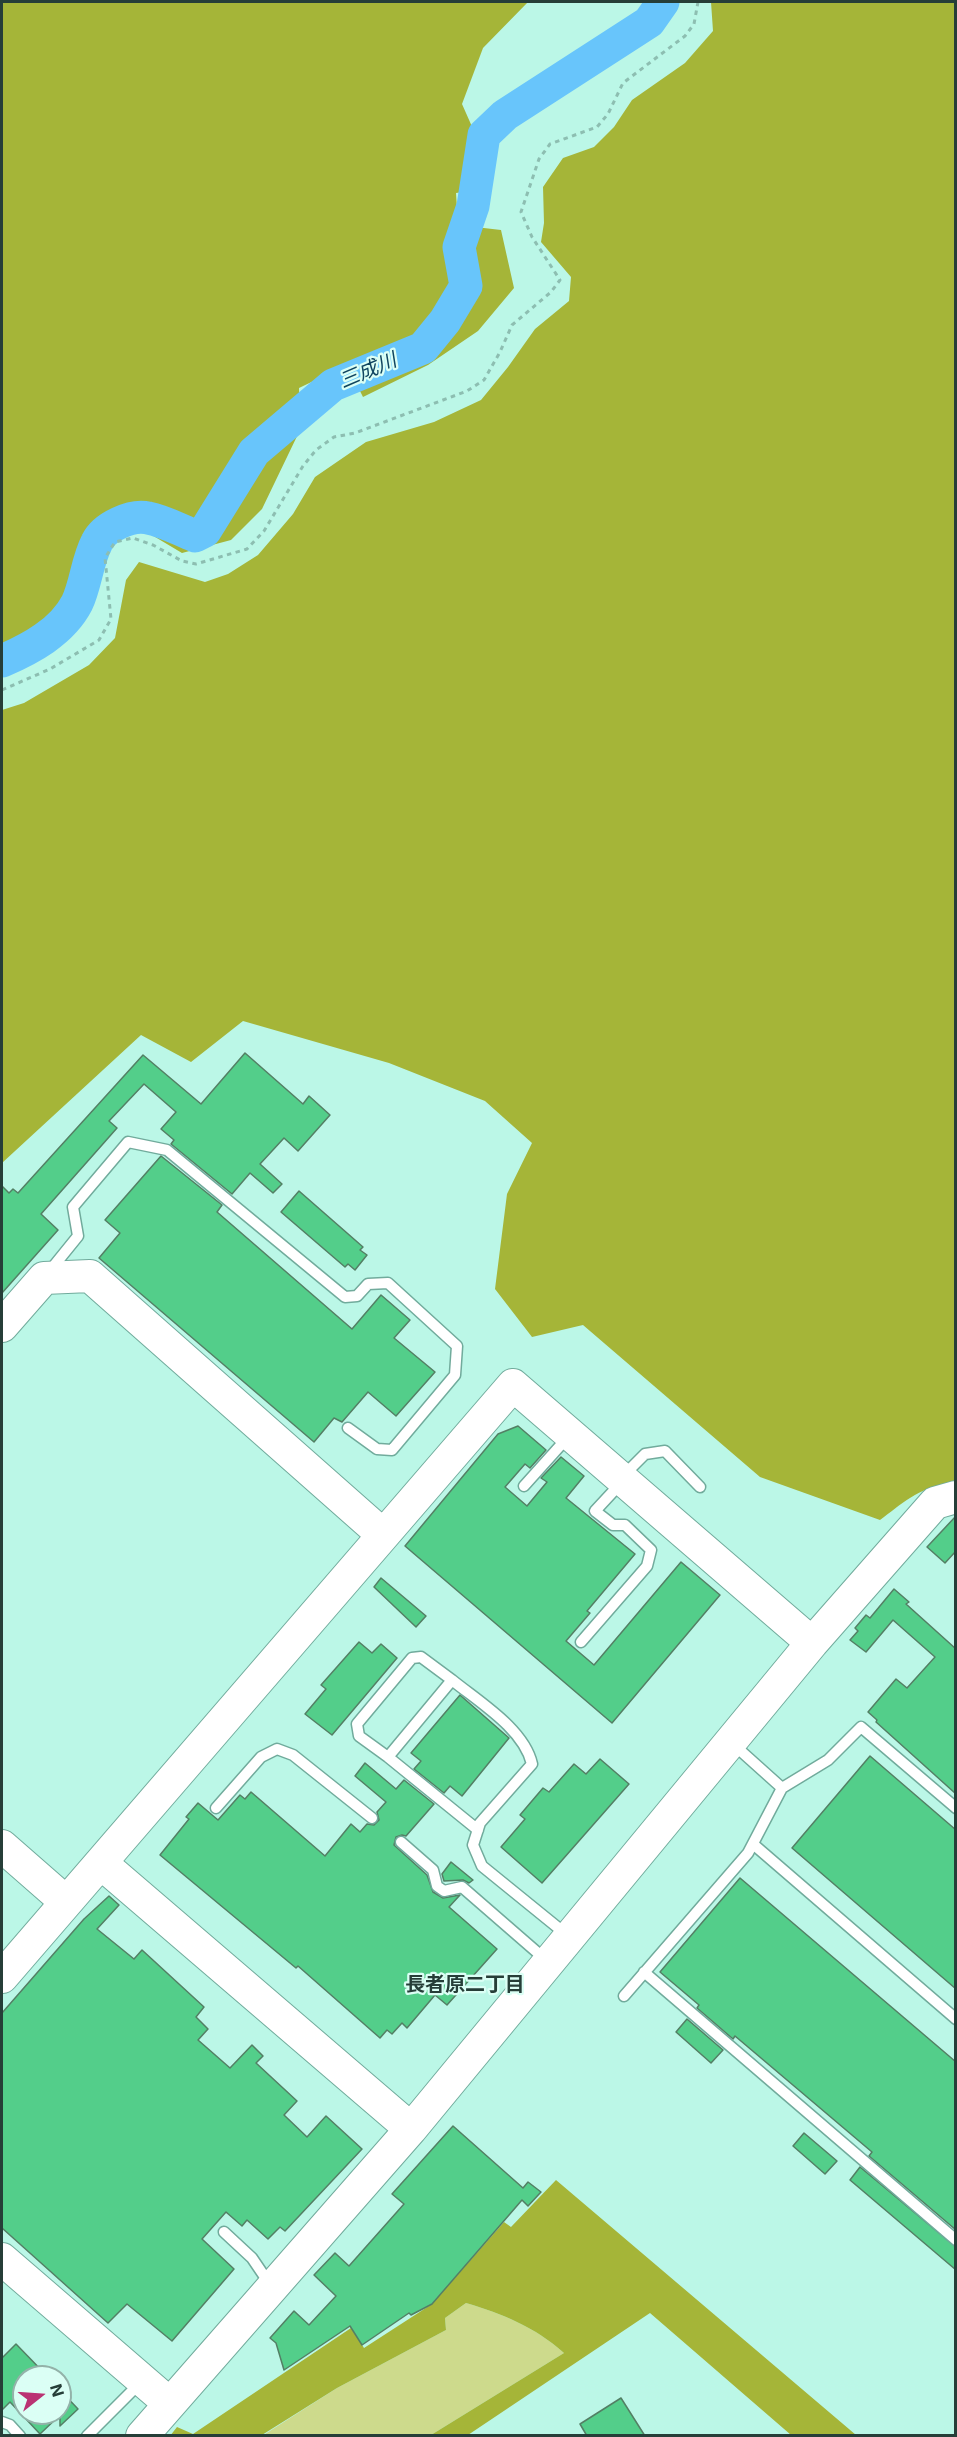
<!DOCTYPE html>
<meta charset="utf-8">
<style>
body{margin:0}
#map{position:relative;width:957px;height:2437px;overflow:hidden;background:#bbf7e7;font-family:Inter,sans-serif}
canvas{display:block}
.frame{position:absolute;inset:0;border:3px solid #263e38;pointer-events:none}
.north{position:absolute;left:12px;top:2365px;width:60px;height:60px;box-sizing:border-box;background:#dbfff5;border:2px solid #93b2a9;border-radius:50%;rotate:73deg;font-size:16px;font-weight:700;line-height:24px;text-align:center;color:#263e38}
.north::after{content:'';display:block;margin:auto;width:21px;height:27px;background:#ba3373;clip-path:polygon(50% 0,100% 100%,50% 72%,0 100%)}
</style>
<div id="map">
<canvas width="957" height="2437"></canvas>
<div class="frame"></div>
<div class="north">N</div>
</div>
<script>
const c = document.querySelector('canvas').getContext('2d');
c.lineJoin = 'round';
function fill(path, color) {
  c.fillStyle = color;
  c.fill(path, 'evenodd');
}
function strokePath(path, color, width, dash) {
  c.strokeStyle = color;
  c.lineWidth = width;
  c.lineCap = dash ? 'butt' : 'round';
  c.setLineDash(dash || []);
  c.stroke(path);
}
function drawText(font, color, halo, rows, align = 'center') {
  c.font = font + ' Inter,"Noto Sans JP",sans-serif';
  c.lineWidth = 4.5;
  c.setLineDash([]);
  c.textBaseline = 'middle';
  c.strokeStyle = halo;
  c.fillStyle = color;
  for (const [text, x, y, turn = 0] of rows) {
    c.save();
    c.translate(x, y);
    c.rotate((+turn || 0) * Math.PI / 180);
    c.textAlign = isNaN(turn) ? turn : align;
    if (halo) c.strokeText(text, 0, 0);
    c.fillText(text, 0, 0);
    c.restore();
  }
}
fill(new Path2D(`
 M466,2303C503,2314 535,2327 564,2353L431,2435L262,2436L337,2388L446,2330L445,2318Z`), '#cdda8c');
fill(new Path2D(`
 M2,2H528L483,48L462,104L481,147L479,190L456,193L458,225L501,230L514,288L478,331L428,365L363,397L347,365L299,388L300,430L262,509L231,540L182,553L130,522L105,536L77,629L45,651L2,671Z
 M711,2H955L956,1479L950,1486C922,1484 901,1505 880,1520L760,1477L583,1325L532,1337L495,1289L507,1194L532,1143L485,1101L389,1063L243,1021L191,1062L141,1035L2,1163V710L24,703L89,665L115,638L126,580L139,562L205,582L228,574L258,555L293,514L315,477L366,442L434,422L481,400L508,367L535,329L569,301L571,277L541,242L544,223L543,187L563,158L594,147L614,127L632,100L685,63L713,31Z
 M556,2180L856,2435H791L650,2313L468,2435H431L564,2353C535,2327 503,2314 466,2303L445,2318L446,2330L337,2388L262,2435L170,2436L177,2427L193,2434L351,2328L364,2348L432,2304L504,2222L511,2227Z`), '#a5b538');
strokePath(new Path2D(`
 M2,661C30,649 62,632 77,603C86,584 87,561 97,542C104,527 132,514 148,518C164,521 180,530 195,536L205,531L254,452L333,385L423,348L445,321L466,286L459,247L473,206L484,135L505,115L649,22L663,2`), '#68c5fb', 33);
const building = new Path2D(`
 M245,1053L303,1104L309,1096L330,1115L298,1151L284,1138L260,1164L282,1184L273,1193L250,1173L232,1194L171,1144L174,1140L161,1129L176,1112L144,1084L109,1121L117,1128L41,1214L58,1230L2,1293V1186L9,1193L13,1189L18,1193L143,1055L201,1104Z
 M161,1156L222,1205L217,1212L352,1329L381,1295L410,1320L394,1338L435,1372L396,1416L368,1392L342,1422L334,1418L314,1442L99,1258L120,1233L105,1220Z
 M299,1191L363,1247L360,1250L367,1255L355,1270L348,1264L345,1267L281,1212Z
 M518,1426L546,1450L530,1468L525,1464L505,1487L527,1506L547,1482L541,1478L561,1457L584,1476L566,1498L635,1554L587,1611L590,1613L566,1641L594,1665L681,1562L720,1595L612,1723L405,1546L498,1434Z
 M956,1516V1551L945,1563L927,1547Z
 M381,1578L426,1616L416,1627L374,1587Z
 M894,1589L909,1602L906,1604L956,1649V1794L876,1722L877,1720L868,1712L896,1679L907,1688L935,1657L893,1620L866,1652L850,1640L858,1631L855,1628L866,1615L870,1618Z
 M359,1642L372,1653L381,1644L397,1658L332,1735L305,1714L326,1689L321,1685Z
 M460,1695L509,1738L462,1796L450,1786L444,1793L414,1769L421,1761L411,1753Z
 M870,1756L956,1830V1989L792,1848Z
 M600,1759L629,1784L542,1883L501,1847L525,1819L520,1815L543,1788L549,1792L574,1764L586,1774Z
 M365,1763L396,1789L404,1780L434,1804L406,1836L402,1835L396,1837L394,1845L427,1875L433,1892L443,1898L460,1895L449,1907L497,1949L447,2005L435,1995L407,2028L402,2023L392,2034L387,2030L380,2038L298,1966L296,1968L160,1855L189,1819L186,1817L198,1803L218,1820L240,1795L245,1799L251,1792L325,1856L351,1824L360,1832L367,1824L374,1825L379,1820L377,1812L386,1802L355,1776Z
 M451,1862L473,1880L469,1883L463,1880L444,1881L442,1874Z
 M740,1878L956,2062V2230L869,2156L872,2152L735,2036L733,2039L697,2008L699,2005L660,1972Z
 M109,1896L119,1905L97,1929L134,1959L142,1950L204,2007L196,2017L208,2029L198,2040L230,2068L252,2045L263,2056L256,2063L297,2101L284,2115L307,2137L326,2116L362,2149L285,2231L280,2227L268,2239L247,2220L242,2226L226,2212L202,2239L234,2269L172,2341L127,2304L108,2323L2,2228V2013L84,1919Z
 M687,2019L723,2050L711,2063L676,2032Z
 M453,2126L523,2188L528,2182L541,2192L528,2206L522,2200L432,2304L411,2315L409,2313L362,2345L350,2326L284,2370L276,2343L270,2338L294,2311L309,2325L336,2296L314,2275L335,2253L349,2266L404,2204L392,2194Z
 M804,2133L837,2161L825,2174L793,2146Z
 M860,2167L956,2247V2270L850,2180Z
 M16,2344L48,2377H24V2413H60V2390L78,2409L60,2426V2415L40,2434L10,2402L2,2410V2358Z
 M621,2398L645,2436H587L580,2424Z`);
fill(building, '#53ce8a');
strokePath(building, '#537f64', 1.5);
const lane = new Path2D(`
 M48,1273L78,1236L73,1207L128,1142L167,1150L345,1297L357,1296L368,1284L388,1283L457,1346L455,1375L392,1450L377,1449L348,1428
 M623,1476L645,1454L665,1451L700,1487
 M524,1486L568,1437
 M581,1642L647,1566L651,1550L625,1525H613L595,1511L621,1483
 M388,1757L359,1736L357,1724L412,1658L421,1657L452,1680
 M782,1788L828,1760L861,1727L956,1808
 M216,1808L261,1757L277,1749L293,1755L372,1818
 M478,1830L388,1757L452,1680C479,1702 524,1729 532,1764L480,1823L473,1845L482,1866L567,1935
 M401,1842L433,1870L437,1886L444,1891L462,1887L546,1960
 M753,1844L956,2019
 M644,1972L956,2240
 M624,1996L748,1853L782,1788L733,1744
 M224,2232L252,2258L271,2286
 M2,2422L10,2425L20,2436
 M87,2436L140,2383`);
const secondary = new Path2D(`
 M2,1326L44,1278L90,1276L383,1535
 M2,1846L66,1902
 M101,1863L411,2129
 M2,1977L513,1385L812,1643
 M2,2259L170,2404
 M142,2436L411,2129L812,1643L935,1503L956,1497`);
strokePath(lane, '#71ab9c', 13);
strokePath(secondary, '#71ab9c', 34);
strokePath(new Path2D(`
 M2,690L50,669L99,640L111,619L105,558L115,542L133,538L153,545L182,561L196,564L247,549L264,531L303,466L316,450L334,437L355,433L467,391L484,380L500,352L512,325L551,292L560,280L532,237L521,212L539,159L550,144L597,127L608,114L623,83L685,36L694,24L698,2`), '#8dbeb1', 3, [4.5, 4.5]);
strokePath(lane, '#fff', 10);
strokePath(secondary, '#fff', 32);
drawText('italic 20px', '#104560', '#dbfff5', [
 ["三成川",368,371,-23]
]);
drawText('bold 20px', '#263e38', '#dbfff5', [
 ["長者原二丁目",465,1985]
]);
</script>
